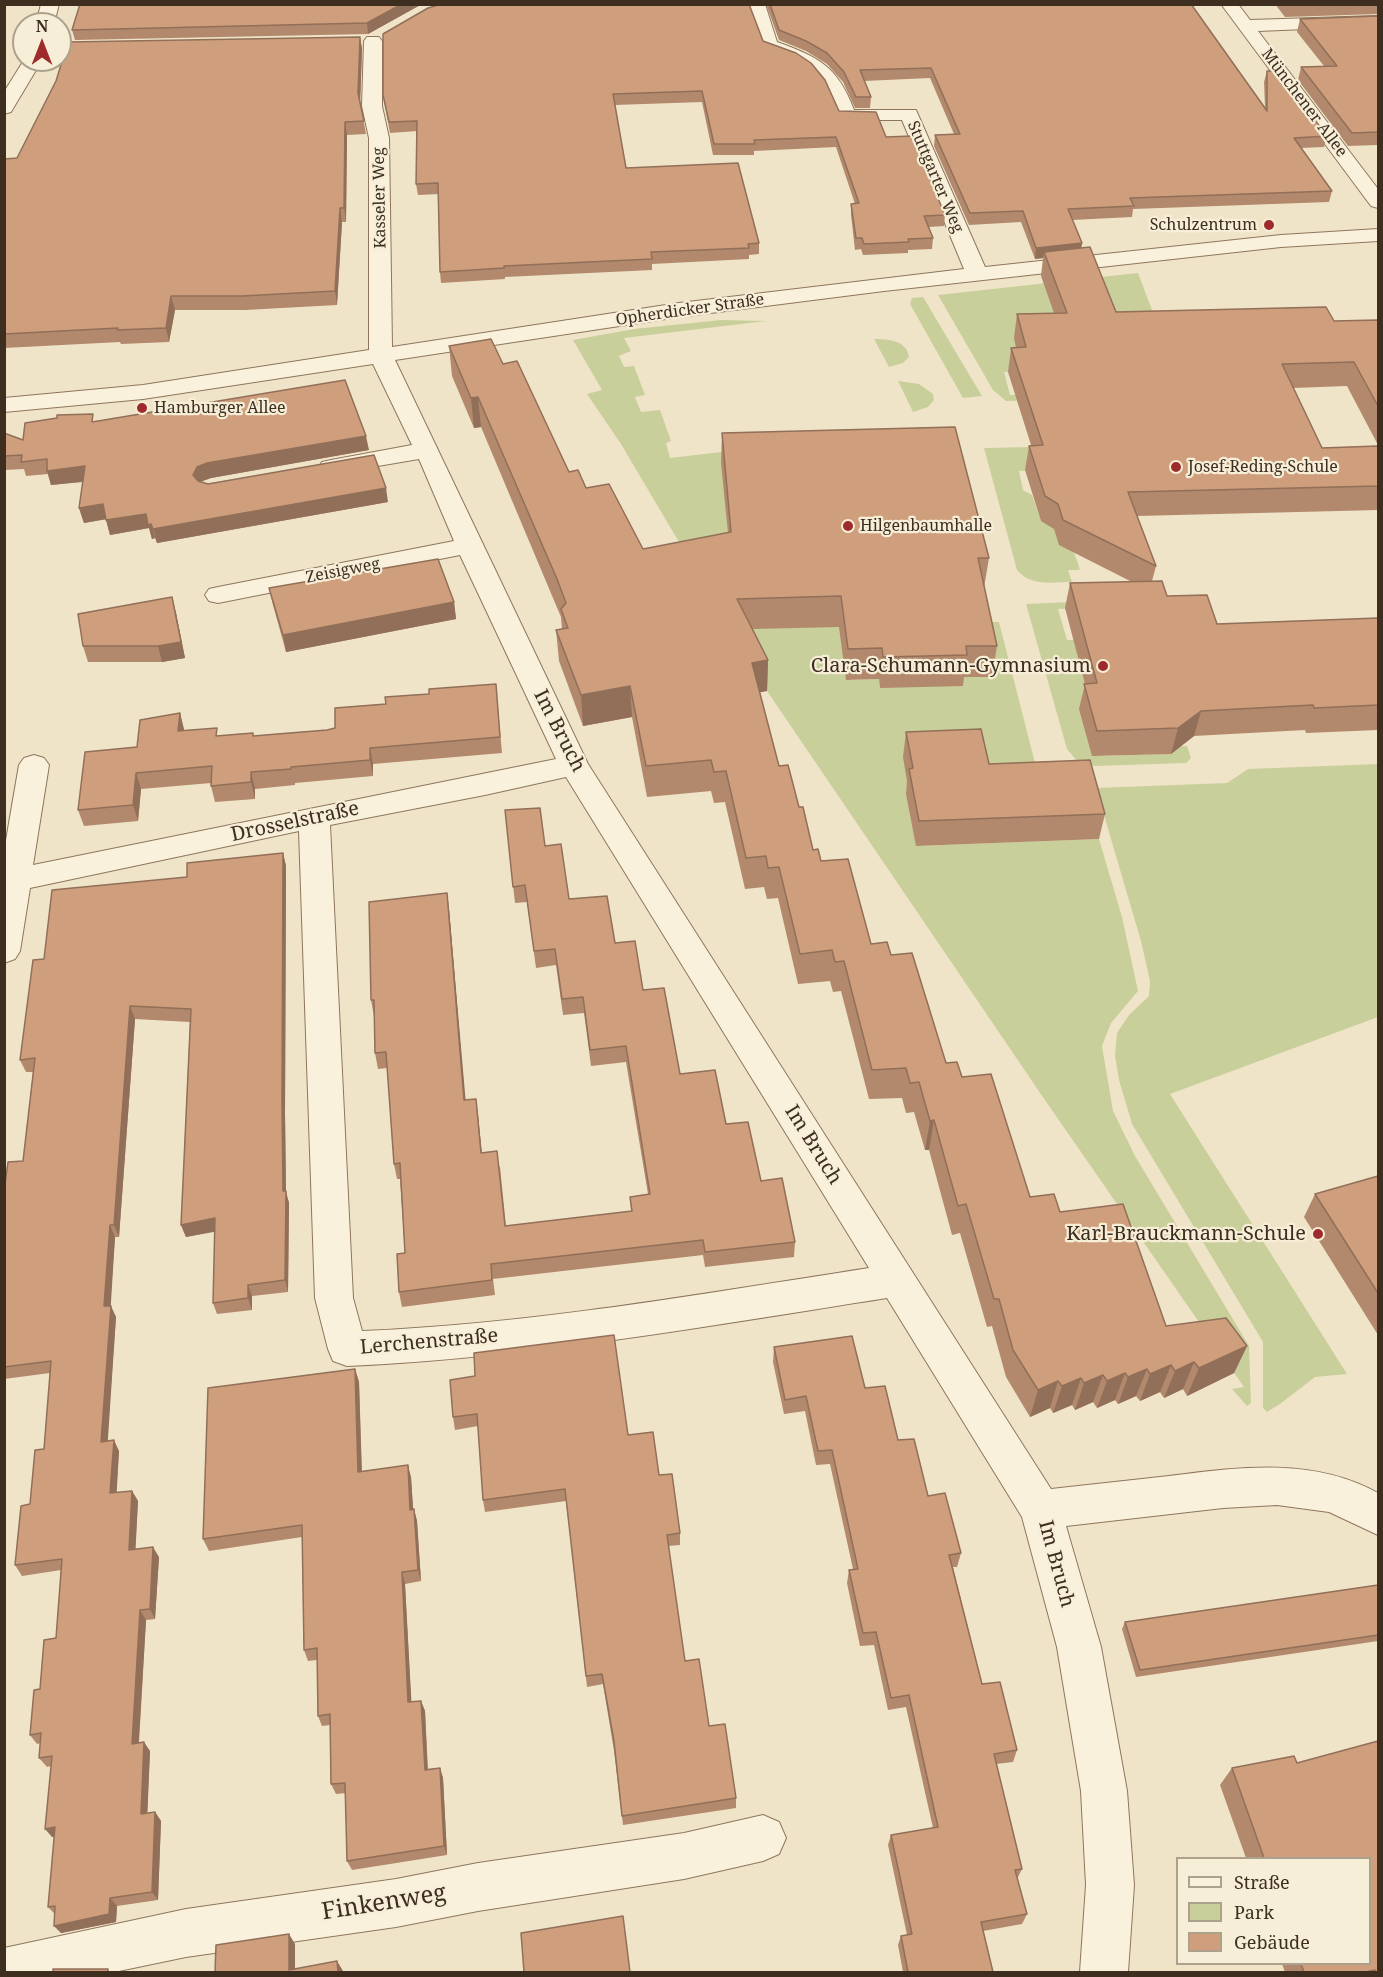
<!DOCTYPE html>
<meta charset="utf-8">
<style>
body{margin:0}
#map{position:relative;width:1383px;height:1977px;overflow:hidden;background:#f0e4c8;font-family:"Noto Serif",serif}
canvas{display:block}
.frame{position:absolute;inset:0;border:6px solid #3d2e20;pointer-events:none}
.legend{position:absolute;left:1176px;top:1857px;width:195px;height:108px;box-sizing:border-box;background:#f7eed8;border:2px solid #ada18e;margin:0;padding:8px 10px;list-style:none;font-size:18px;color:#3d2e20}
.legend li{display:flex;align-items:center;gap:12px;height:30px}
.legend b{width:30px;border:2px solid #ada18e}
.north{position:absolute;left:12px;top:12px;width:60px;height:60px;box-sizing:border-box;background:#f7eed8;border:2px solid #ada18e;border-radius:50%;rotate:0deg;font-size:16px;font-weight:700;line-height:24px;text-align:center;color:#3d2e20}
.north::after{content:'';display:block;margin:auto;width:21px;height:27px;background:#9e2a2b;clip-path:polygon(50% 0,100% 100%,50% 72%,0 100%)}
</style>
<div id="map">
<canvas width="1383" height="1977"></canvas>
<div class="frame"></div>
<ul class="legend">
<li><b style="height:8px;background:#faf1dc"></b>Straße</li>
<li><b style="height:16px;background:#c9cf9b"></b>Park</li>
<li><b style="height:16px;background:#cf9f7d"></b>Gebäude</li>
</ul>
<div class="north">N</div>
</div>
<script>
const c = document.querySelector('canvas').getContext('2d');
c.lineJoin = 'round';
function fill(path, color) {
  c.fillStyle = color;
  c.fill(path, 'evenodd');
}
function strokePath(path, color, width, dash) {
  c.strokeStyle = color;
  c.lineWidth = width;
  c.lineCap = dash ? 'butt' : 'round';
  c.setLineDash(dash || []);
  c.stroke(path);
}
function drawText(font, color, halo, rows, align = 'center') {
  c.font = font + ' "Noto Serif",serif';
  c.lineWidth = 4.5;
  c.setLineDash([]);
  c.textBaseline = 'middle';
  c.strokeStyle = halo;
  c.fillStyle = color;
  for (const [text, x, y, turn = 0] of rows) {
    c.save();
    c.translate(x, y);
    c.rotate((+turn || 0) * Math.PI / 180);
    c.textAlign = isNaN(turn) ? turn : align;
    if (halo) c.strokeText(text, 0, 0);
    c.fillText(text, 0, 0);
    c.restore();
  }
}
fill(new Path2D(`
 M1138,273L1160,331L1054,371L1004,372L1010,395L1054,394L1056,400L1006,401L993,390L938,295Z
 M923,297L982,396L963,398L910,304L912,298Z
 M721,320L766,321L624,338L631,351L619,356L624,367L634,366L645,395L635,397L641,412L660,410L671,441L666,443L670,458L772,446L879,626L846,680L879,679L880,688L961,677L992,676L978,622H999L1035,763L910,794L916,846L1099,839L1122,917L1138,991L1111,1023L1102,1046L1113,1111L1135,1156L1249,1346L1251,1403L1247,1406L1232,1389L1244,1387L1049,1106L767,691L621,444L587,394L602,390L573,340L634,329Z
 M874,339C887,339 907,340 909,357L903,363L889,367Z
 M898,381L919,384L933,394L934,400L928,407L913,412Z
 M1032,447L1039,470L1019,471L1023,490L1032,495L1041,521C1063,528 1074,548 1080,570H1068L1072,582C1052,582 1031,587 1017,570L984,448Z
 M1096,601L1107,607L1058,609L1067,640H1074L1081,669L1093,676L1101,756L1161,754L1160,747L1187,746L1191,758L1186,763L1095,766L1077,761L1067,749L1026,604Z
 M1378,764V1017L1170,1094L1347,1374L1315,1377L1280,1404L1267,1412L1263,1408V1342L1132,1124L1119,1080L1115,1056L1117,1033L1129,1015L1149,996L1150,981L1141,941L1096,788L1227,783L1248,769Z`), '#c9cf9b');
const street = new Path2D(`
 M41,4H59L54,24H36Z
 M747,4H765L777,42C819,57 838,67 854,110H916L985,267L1281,235L1378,229V241L1281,247L884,291L679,317L395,360L588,764L1051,1489C1090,1485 1130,1480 1169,1476C1240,1467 1313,1457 1378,1493V1535L1329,1512L1277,1505L1223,1508L1066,1526L1101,1647L1127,1791L1134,1885L1128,1972H1080L1086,1885L1081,1791L1057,1647L1022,1517L887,1298C708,1326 528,1358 347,1366L333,1361L328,1349L315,1298L299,831L30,888L20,951L15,959L4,963V852L19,765L24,758L34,755L44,758L49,765L33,865L556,759L460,555L218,603L209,601L205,595L209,589L218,587L454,541L419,459L331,474L322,472L319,467L322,462L331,460L412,445L373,364L143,399L4,412V398L143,385L369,350V138L362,106L364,41L367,37H379L382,41V106L389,138L392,347L679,303L964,269L902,120H840C833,110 831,96 824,85C812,63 784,57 763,49ZM566,777L869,1268C701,1294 532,1324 362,1331L353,1298L330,825L485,795Z
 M1221,4H1238L1250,20L1378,16V26L1258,31L1378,189V208L1371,206Z
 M24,60H42L11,112L4,114V92Z
 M763,1815L779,1822L786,1838L779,1854L763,1861L684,1879L478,1911L396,1927L186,1957L114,1972H4V1948L186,1909L396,1879L478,1863L684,1833Z`);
strokePath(street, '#8d765c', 2);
fill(street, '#faf1dc');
fill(new Path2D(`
 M80,4H422L368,34L75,40L72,30Z
 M766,4H1191L1265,107L1264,82L1267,71L1327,136L1324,147L1301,148L1332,191L1329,202L1133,209L1132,217L1072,220L1082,243L1081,248L1116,312L1334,321L1378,320V445L1347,386L1293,388L1322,448L1378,446V510L1137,516L1156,566L1152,581L1167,596L1217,624L1378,618V730L1306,733L1305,730L1194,736L1171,754L1092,756L1079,709L1085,684L1065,608L1070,583L1132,582L1059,545L1054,529L1041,521L1025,470L1029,446L1031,445L1008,372L1011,348H1016L1014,338L1017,314L1054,313L1041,276L1043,258L1035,259L1021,222L969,225L934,146L935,135L954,134L930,78L864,81L871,97L870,108H855L843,82L827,64L806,51L779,40Z
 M1275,4H1378V14L1285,17Z
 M1378,16V145L1348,146L1298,80L1301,67L1324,66L1297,32L1300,19Z
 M360,37L362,49L360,102L366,134L347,135L346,222H342L337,305L245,310H175L169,342L121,344L120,342L4,348V159L17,158Z
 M763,41L839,111L886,137L945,215L944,226L929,227L933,238L932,249L908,250V253L863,255L861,249L855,250L851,215V204H855L836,147L754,151V155H713L702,102L615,105L626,168L759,243V254L749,255V259L652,264V270L505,277V279L441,283L440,272L439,194L418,195L416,184L417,131L390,133L383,95Z
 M449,346L503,364L569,472L643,549L728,533L721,463L722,433L989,558L984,588L997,646L992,677H964L963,686L880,688L879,679L846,680L839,627L753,629L768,660L767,691L759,692L779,766L799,807L813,850L871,944L891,955L946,1063L962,1077L1030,1197L1060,1212L1166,1326L1247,1346L1234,1373L1187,1396L1183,1389L1164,1398L1160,1392L1140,1401L1136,1396L1118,1404L1115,1400L1097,1408L1093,1402L1075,1410L1072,1405L1053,1413L1050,1408L1030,1417L1006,1377L992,1326L987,1327L960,1233L952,1235L929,1150H925L914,1112L906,1113L902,1098L869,1099L841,991L833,992L830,981L798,984L778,898L767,899L764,887L745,889L725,802L714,803L711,791L647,797L632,717L583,726L559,661L556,630L562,629L561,617L481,427L474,428L452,376Z
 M95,421L369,450L211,478L200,482L208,484L388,502L157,543L155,538L152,539L149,528L110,535L106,519L84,523L79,508L83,482L51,485L48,474L26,476L24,469L4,470V433L23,440Z
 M269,588L454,602L456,619L286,652L273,605Z
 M176,613L185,658L162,662H88L83,646Z
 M496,684L502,753L373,764V776L295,783V785L255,789V799L215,802L211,786V783L141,789L138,821L84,826L78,810L137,747L180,713L184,731L219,736H254L327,730L335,728L386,704L429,694Z
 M906,732L989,764L1105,814L1099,839L916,846L906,794L907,781L903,757Z
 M505,810L545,846L569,899L615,943L643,990L680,1074L726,1124L761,1181L795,1242L794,1257L705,1267L703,1255L493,1279L495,1295L402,1307L399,1292L405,1253L400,1179H397L394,1164L387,1068L378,1069L375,1053L374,1016L371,1000L447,893L449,909L465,1100L476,1099L482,1153L500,1167L506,1226L631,1211L630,1197L648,1194L626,1062L591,1066L584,1013L563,1015L556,965L536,968L527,902L515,903Z
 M283,853L286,866L285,1114L286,1192L289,1203L288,1292L252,1296V1310L217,1314L213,1303L215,1231L186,1237L181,1225L190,1022L135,1019L119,1237H115L110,1306L116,1317L107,1441L119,1451L116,1493L132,1491L138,1501L135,1549L159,1557L155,1619L146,1620L139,1743L150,1751L147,1813L155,1812L161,1821L158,1900L117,1906L116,1922L61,1933L55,1914L48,1907L54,1837H52L51,1766L47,1767L39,1758L41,1743L37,1744L30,1735L40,1689L56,1638L61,1570L22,1576L15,1565L30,1504L44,1449L50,1373L4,1379V1191L23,1161L33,1072H26L20,1060L44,959L187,877Z
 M1378,1176V1335L1304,1217L1315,1194Z
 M774,1347L865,1388L898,1440L928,1496L961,1553L957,1567H953L982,1684L1017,1750L1013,1762L996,1764L1022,1869L1017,1879L1027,1914L1022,1924L983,1931L993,1972H903L898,1945L901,1936L907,1935L888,1845L891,1835L933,1828L906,1707L888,1710L874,1645L860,1646L847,1583L849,1570L853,1569L830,1464L816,1465L805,1411L784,1414L773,1362Z
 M355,1369L359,1382L362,1471L411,1477L413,1509H414L417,1521L421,1581L405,1584L411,1701H421L425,1711L428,1769L440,1768L443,1778L447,1855L352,1870L347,1861L346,1793L336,1794L331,1784L330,1725L322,1726L318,1716L317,1660L308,1661L304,1650L302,1537L209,1551L203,1539Z
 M450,1380L628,1435L659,1475L680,1533V1545L668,1546L685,1661L736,1798V1808L623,1825L614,1751L603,1684L587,1687L566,1501L485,1512L483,1500L478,1426L455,1430L453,1417Z
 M1378,1585V1641L1136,1677L1122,1629L1125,1622Z
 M1378,1741V1972H1285L1282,1964H1370V1858H1246L1220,1785L1232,1768L1294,1756L1297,1763Z`), '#b2896c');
fill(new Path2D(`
 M402,4H422L368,34L367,23Z
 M360,37L362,49L360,106L358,93Z
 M345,122L347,135L346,222L344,208Z
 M340,208L342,222L337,305L335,291Z
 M1082,243L1080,254L1044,252L1043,258L1035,259L1036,248Z
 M171,296L175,310L169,342L166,328Z
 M478,397L481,427L474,428L471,398Z
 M366,436L369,450L211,478L200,482L196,489L193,475L197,467L207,463Z
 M85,466L89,481L51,485L47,471Z
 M386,488L388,502L157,543L153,529Z
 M103,504L107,519L84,523L79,508Z
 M146,514L151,524L155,538L152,539L149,528L110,535L106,520Z
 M172,597L176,613L185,658L162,662L158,646Z
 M454,602L456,619L286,652L283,635Z
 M768,660L767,691L751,694L752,663Z
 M630,686L632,717L583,726L581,695Z
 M1201,711L1194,736L1171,754L1178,728Z
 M180,713L184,729L182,748L178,731Z
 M370,748L373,764V776L370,760Z
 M251,772L255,789V799L251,782Z
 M136,773L141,789L138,821L133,805Z
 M283,853L286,866L285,1114L286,1192L289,1203L288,1292L285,1280L283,1191L282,1101Z
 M447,893L449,909L467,1116L464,1100Z
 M130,1006L135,1019L119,1237L114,1225Z
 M476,1099L478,1114L483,1169L481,1153Z
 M934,1120L929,1150H925L930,1121Z
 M215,1218L219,1231L186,1237L181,1225Z
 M110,1225L115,1237L110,1318L104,1306Z
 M248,1285L252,1296V1310L248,1298Z
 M111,1306L116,1317L107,1453L101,1442Z
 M1247,1346L1234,1373L1187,1396L1199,1368Z
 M1194,1362L1183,1389L1164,1398L1175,1371Z
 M1171,1365L1160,1392L1140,1401L1150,1374Z
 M355,1369L359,1382L362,1484L358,1472Z
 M1147,1369L1136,1396L1118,1404L1128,1377Z
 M1125,1373L1115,1400L1097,1408L1107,1381Z
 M1103,1375L1093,1402L1075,1410L1084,1383Z
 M1081,1378L1072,1405L1053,1413L1062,1386Z
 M1058,1381L1050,1408L1030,1417L1038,1390Z
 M114,1440L119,1451L116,1504L110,1493Z
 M408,1465L411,1477L414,1522L410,1510Z
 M132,1491L138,1501L135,1560L129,1550Z
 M414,1509L417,1521L421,1581L418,1570Z
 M153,1547L159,1557L155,1619L150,1609Z
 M402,1572L405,1584L412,1712L408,1702Z
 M140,1610L146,1620L138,1753L132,1744Z
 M421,1701L425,1711L428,1780L425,1770Z
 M144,1742L150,1751L147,1823L141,1814Z
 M440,1768L443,1778L447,1855L444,1846Z
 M155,1812L161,1821L158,1900L152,1892Z
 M55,1827L62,1835L52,1837L45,1829Z
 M110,1898L117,1906L116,1922L61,1933L54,1926Z
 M289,1934L295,1944V1972L289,1970Z
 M337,1961L343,1971V1972H338Z`), '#916f58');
const building = new Path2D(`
 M80,4H402L367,23L72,30Z
 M442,4H749L763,41L796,53L811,63L825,80L839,111L876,112L886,137L912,136L945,215L924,216L933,238L908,239L909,242L864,244L862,238H856L851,204L859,203L836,137L754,140L755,144H714L702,91L613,94L626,168L738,163L759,243L748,244L749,248L651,252L652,259L504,266V268L440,272L438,183L416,184L417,121L389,122L383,95V34L428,8Z
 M770,4H1191L1267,111V71H1278L1327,136L1294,138L1332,191L1130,198L1134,206L1068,209L1082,243L1036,248L1023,211L970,213L935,135L960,134L931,68L860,70L871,97H856L844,72L827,53L806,41L779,30Z
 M1378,16V132L1352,133L1301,67L1337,66L1300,19Z
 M360,37L358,93L364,121L345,122L344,208H340L335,291L242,296H171L166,328L117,330L118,328L4,334V159L17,158L56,81L68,42Z
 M1090,247L1116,312L1326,307L1334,321L1378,320V406L1354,362L1282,364L1322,448L1378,446V486L1128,492L1156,566L1063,520L1058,504L1045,496L1029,446L1043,445L1011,348L1026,347L1017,314L1067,313L1044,252Z
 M491,339L503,364L517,361L569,472L578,470L586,488L609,484L643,549L731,532L722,433L955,427L989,558H978L997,646H966L967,655L883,657L882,648L848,649L841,596L737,599L768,660L752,663L779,766L788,765L799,807H803L813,850L818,849L821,861L848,859L871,944L887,942L891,955L912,953L946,1063L957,1062L962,1077L991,1074L1030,1197L1054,1194L1060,1212L1123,1204L1166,1326L1226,1318L1247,1346L1199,1368L1194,1362L1175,1371L1171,1365L1150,1374L1147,1369L1128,1377L1125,1373L1107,1381L1103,1375L1084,1383L1081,1378L1062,1386L1058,1381L1038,1390L1013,1350L999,1299H994L966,1204L958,1206L934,1120L930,1121L919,1082L910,1083L906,1068L872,1070L844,961L835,962L832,950L800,954L779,867L768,868L766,856L746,858L726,771L714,772L711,760L646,766L630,686L581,695L556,630L568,628L561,609L566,603L557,579L478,397L471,398L449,346Z
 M345,380L366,436L207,463L197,467L193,475L198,481L208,484L374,455L386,488L153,529L151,524L148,525L146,514L106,520L103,504L79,508L85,466L47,471V459L21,462L22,455L4,456V433L23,440L25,423L57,418V415L93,414L92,422Z
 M438,559L454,602L283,635L269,588Z
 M1162,581L1167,596L1207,595L1217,624L1378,618V705L1314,708L1313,705L1201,711L1178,728L1097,731L1084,684L1097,683L1070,583Z
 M172,597L181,642L158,646H83L78,614Z
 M496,684L500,737L370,748V760L291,767V769L251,772V782L211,786L212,766L136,773L133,805L78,810L85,752L137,747L140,720L180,713L178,731L217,728L216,736L253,733V736L327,730L335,728V708L386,704L385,697L429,694V689Z
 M981,729L989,764L1090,760L1105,814L919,821L909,769L913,768L906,732Z
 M540,808L545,846L561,844L569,899L607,896L615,943L635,941L643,990L664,988L680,1074L715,1070L726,1124L748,1122L761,1181L782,1178L795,1242L705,1252L703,1240L491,1264L492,1280L399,1292L397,1254L405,1253L400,1163L394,1164L386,1052L375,1053L374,1000H371L369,902L447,893L464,1100L476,1099L481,1153L497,1151L505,1226L632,1211L630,1197L650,1194L626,1046L590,1050L583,997L562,999L555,949L534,951L525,885L513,887L505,810Z
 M283,853L282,1101L283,1191H286L285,1280L248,1285V1298L213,1303L215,1218L181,1225L191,1009L130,1006L114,1225H110L104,1306H111L101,1442L114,1440L110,1493L132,1491L129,1550L153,1547L150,1609L140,1610L132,1744L144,1742L141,1814L155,1812L152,1892L110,1898L109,1914L54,1926L55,1906L48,1907L55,1827L45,1829L52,1756L39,1758L41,1733L30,1735L34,1690L40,1689L44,1640L56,1638L62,1559L15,1565L21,1506L30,1504L35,1450L44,1449L51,1361L4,1367V1191L8,1162L23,1161L35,1058L20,1060L33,960L44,959L52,890L187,877V863Z
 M1378,1176V1293L1315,1194Z
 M614,1335L628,1435L653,1432L659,1475L672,1474L680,1533L667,1535L685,1661L699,1659L709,1726L725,1724L736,1798L622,1816L614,1741L602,1674L586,1676L565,1489L483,1500L477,1414L453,1417L450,1380L475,1376L474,1353Z
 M852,1336L865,1388L885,1386L898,1440L914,1439L928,1496L945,1493L961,1553L949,1555L982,1684L1000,1682L1017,1750L994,1754L1022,1869L1015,1870L1027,1914L981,1922L993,1972H908L901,1936L912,1934L891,1835L938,1827L909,1695L891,1698L876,1632L863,1633L849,1570L858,1569L832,1450L818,1451L806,1396L785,1400L774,1347Z
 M355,1369L358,1472L408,1465L410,1510L414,1509L418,1570L402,1572L408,1702L421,1701L425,1770L440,1768L444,1846L347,1861L345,1783L331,1784L330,1714L318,1716L317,1648L304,1650L302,1525L203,1539L208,1388Z
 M1378,1585V1635L1140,1670L1125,1622Z
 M1378,1741V1972H1376L1375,1970L1365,1972H1304L1301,1964H1370V1858H1264L1232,1768L1294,1756L1297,1763Z
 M623,1916L630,1972H524L521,1933Z
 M289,1934V1970L337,1961L338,1972H215L216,1945Z
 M53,1969H108V1972H53Z`);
fill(building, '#cf9f7d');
strokePath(building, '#916f58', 1.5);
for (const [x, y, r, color] of [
 [1269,225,6,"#9e2a2b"],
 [142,408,6,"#9e2a2b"],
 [1176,467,6,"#9e2a2b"],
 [848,526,6,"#9e2a2b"],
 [1103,666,6,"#9e2a2b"],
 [1318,1234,6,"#9e2a2b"]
]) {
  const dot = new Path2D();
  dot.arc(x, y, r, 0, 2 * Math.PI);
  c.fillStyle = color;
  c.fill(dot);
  strokePath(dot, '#f7eed8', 2);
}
drawText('16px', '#3d2e20', '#f7eed8', [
 ["Münchener Allee",1304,103,53],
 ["Stuttgarter Weg",935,177,67],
 ["Kasseler Weg",380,198,-91],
 ["Opherdicker Straße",690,310,-8],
 ["Zeisigweg",343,571,-11]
]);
drawText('16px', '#3d2e20', '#f7eed8', [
 ["Schulzentrum",1257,225,"right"],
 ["Hamburger Allee",154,408],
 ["Josef-Reding-Schule",1188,467],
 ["Hilgenbaumhalle",860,526]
], 'left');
drawText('20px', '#3d2e20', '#f7eed8', [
 ["Clara-Schumann-Gymnasium",1091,666],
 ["Karl-Brauckmann-Schule",1306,1234]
], 'right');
drawText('20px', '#3d2e20', '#f7eed8', [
 ["Im Bruch",559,731,63],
 ["Drosselstraße",295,822,-12],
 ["Im Bruch",813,1145,58],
 ["Lerchenstraße",429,1342,-5],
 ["Im Bruch",1056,1564,75]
]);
drawText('24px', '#3d2e20', '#f7eed8', [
 ["Finkenweg",384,1903,-9]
]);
</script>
